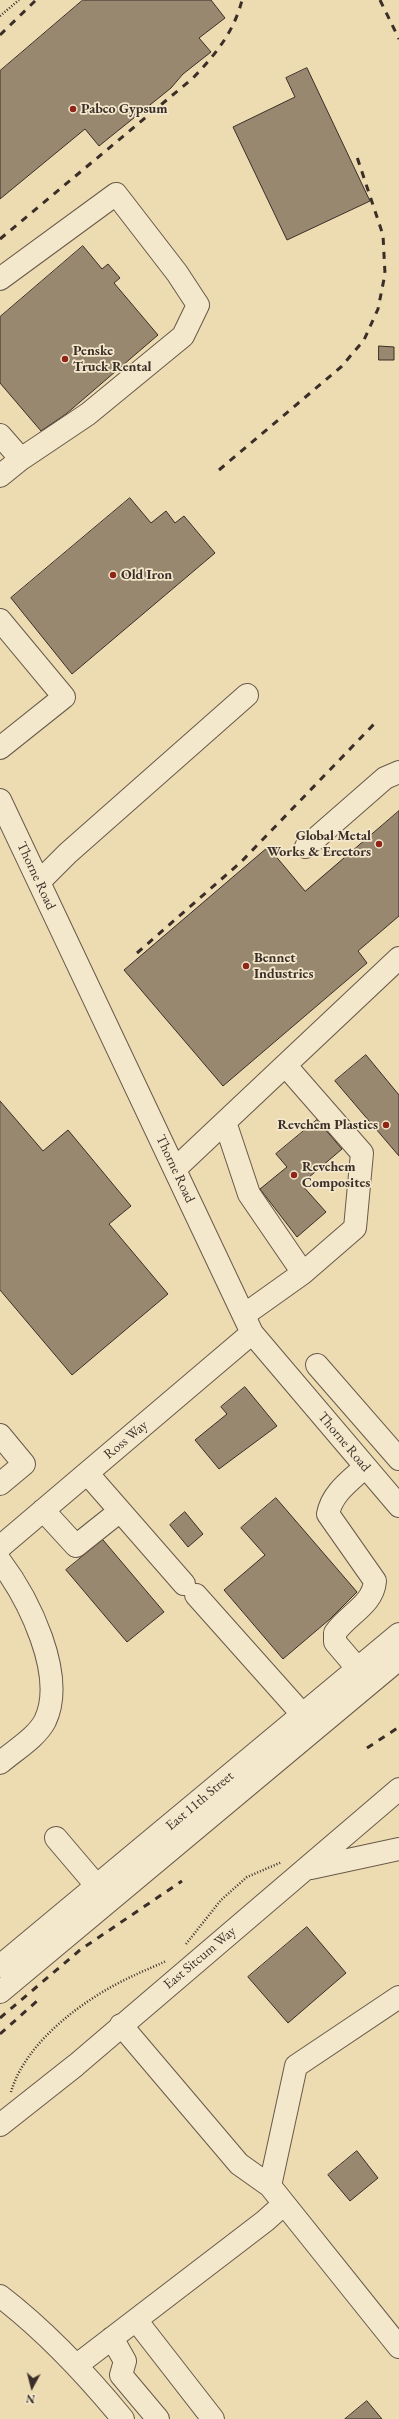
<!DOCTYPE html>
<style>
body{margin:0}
#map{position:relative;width:399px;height:2419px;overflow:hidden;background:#eddbb1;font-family:"EB Garamond",serif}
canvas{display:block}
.north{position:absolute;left:12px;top:2367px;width:40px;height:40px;-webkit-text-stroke:3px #f3e8cc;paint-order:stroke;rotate:187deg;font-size:11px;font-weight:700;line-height:16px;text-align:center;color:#3b2e28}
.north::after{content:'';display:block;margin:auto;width:14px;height:18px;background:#3b2e28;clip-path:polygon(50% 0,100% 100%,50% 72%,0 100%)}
</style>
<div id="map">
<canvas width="399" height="2419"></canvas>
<div class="north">N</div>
</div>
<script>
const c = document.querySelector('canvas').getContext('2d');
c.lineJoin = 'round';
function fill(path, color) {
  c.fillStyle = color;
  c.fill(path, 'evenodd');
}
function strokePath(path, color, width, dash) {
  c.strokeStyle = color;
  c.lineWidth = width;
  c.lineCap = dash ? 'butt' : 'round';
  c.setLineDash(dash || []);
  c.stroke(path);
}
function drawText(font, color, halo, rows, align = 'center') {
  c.font = font + ' "EB Garamond",serif';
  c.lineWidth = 3.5;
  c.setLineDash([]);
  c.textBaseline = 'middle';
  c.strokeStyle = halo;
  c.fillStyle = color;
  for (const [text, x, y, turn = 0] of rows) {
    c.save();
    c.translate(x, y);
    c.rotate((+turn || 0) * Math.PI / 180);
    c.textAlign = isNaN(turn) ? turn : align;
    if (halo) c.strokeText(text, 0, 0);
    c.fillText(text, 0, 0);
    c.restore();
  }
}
const building = new Path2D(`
 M83,0H211L225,18L199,38L211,52L183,74L171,88L99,146L85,129L0,199V71Z
 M307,68L370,201L287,240L233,127L295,97L286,78Z
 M83,246L102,269L108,264L120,278L114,283L158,335L66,414L41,431L0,383V317Z
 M379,346L394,347V360H379Z
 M130,498L151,523L166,511L175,523L184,516L215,553L72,674L11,598Z
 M399,811V916L358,951L367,963L223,1086L124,970L268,847L305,891Z
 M366,1055L399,1095V1156L335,1081Z
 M0,1101L43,1151L68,1130L131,1206L109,1224L168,1294L72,1375L0,1290Z
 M317,1120L342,1149L301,1184L326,1212L297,1237L260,1189L287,1167L276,1154Z
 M245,1387L277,1426L219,1469L195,1440L227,1414L221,1407Z
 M276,1498L357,1592L330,1619L283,1659L224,1590L265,1555L241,1528Z
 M185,1512L203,1534L188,1547L170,1525Z
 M103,1540L164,1612L127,1642L66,1570Z
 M307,1927L346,1973L288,2023L248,1977Z
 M357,2151L378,2178L350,2201L328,2175Z
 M367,2401L382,2419H345Z`);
fill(building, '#98886f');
strokePath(building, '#3b2e28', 1);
const minor = new Path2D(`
 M0,279L116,194L177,273L198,305L183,336L88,414L21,459L0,476
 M0,435L21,459
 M0,620L64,697L0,748
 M0,800L252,1333L399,1506
 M306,847L385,778L399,772
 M39,882L68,853L247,695
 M225,1122L249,1194L303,1273L355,1228L362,1153L286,1066
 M175,1169L399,958
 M244,1315L303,1273
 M317,1365L399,1459
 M0,1435L24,1464L0,1484
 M87,1473L184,1584
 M43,1510L76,1546L120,1511
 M0,1547L252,1333
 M0,1561C28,1598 67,1675 45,1721C36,1738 15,1750 0,1763
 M196,1595L303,1715
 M358,1669L335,1642V1633C348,1614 373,1605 375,1581L328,1514C332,1493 350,1481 365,1467
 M56,1838L96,1885
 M311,1868L399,1849
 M0,1966L399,1634
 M0,1992L399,1659
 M121,2025L239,2164L270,2186L399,2347
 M0,2125L76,2065L399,1789
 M270,2186L296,2066L399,1997
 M0,2296C47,2332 86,2374 123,2419
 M136,2320L213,2419
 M112,2338L125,2361L121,2375L158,2419
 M77,2365L265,2221L284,2204`);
strokePath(minor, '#68594a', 24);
strokePath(new Path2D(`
 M0,16L19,0
 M186,1944L221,1900L247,1877L282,1862
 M11,2092C26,2040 88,1996 135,1975C145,1970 156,1966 166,1961`), '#3b2e28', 2.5, [1, 2]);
strokePath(minor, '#f3e8cc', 22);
strokePath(new Path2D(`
 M380,0L399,39
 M0,35L35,1
 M0,239L193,78C215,55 234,32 242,0
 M219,470L341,367L364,340L378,309L385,274L383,235L356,154
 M137,953L241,862L376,722
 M367,1748L399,1727
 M0,2018L80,1950L182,1881
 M0,2034L37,2001`), '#3b2e28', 3, [7, 7]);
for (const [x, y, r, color] of [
 [73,109,4,"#8f2418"],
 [65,359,4,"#8f2418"],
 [113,575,4,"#8f2418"],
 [379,844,4,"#8f2418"],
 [246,966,4,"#8f2418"],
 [386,1125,4,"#8f2418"],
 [294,1175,4,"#8f2418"]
]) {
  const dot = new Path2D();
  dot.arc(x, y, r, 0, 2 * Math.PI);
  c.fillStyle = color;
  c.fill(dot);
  strokePath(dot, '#f3e8cc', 1.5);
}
drawText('bold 14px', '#3b2e28', '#f3e8cc', [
 ["Pabco Gypsum",81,109],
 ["Penske",73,351],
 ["Truck Rental",73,367],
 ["Old Iron",121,575],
 ["Global Metal",371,836,"right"],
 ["Works & Erectors",371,852,"right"],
 ["Bennet",254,958],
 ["Industries",254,974],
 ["Revchem Plastics",378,1125,"right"],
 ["Revchem",302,1167],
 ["Composites",302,1183]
], 'left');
drawText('14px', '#3b2e28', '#f3e8cc', [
 ["Thorne Road",36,876,65],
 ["Thorne Road",175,1169,65],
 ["Ross Way",126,1440,-40],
 ["Thorne Road",344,1442,50],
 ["East 11th Street",200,1801,-40],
 ["East Sitcum Way",200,1958,-40]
]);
</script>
